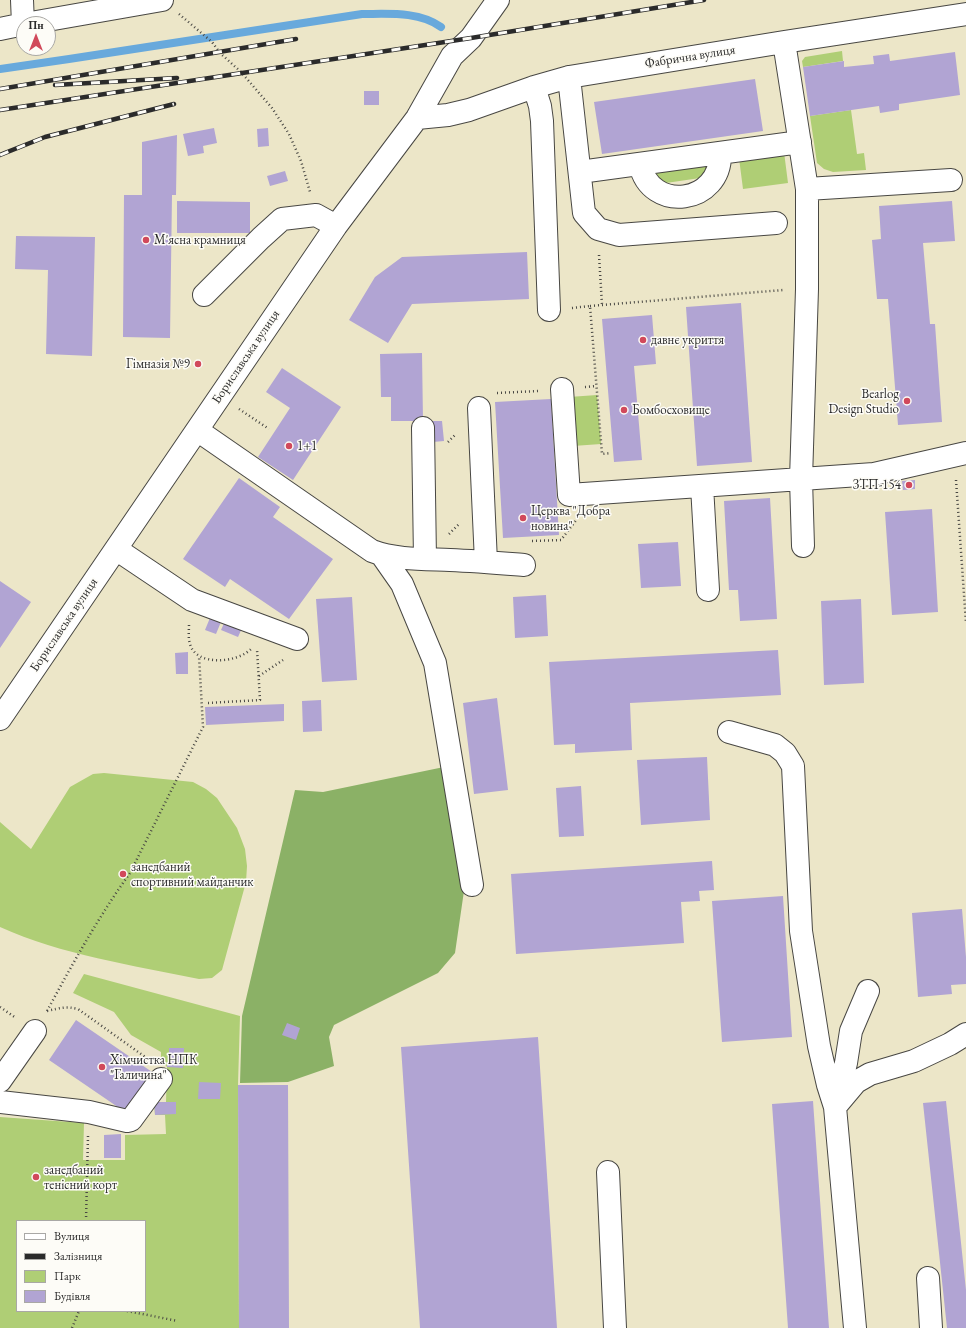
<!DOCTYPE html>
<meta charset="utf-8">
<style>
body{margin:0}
#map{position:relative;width:966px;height:1328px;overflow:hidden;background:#ece6c8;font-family:"EB Garamond",serif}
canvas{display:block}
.legend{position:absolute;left:16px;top:1220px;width:130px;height:92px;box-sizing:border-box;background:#fdfcf7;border:1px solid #a9a8a5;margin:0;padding:5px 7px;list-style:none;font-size:12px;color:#2b2b2b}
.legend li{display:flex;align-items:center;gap:8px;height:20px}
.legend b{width:20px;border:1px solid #a9a8a5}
.north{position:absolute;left:16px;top:16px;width:40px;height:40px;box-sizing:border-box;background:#fdfcf7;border:1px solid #a9a8a5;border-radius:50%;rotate:0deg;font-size:11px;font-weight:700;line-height:16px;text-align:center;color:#2b2b2b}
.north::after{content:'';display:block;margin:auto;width:14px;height:18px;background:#d1495b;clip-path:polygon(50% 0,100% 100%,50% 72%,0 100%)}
</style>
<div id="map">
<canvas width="966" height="1328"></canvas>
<ul class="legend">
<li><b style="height:5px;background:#fff"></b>Вулиця</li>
<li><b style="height:5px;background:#2b2b2b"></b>Залізниця</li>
<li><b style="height:11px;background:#afce75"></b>Парк</li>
<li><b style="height:11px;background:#b1a4d3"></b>Будівля</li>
</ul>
<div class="north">Пн</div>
</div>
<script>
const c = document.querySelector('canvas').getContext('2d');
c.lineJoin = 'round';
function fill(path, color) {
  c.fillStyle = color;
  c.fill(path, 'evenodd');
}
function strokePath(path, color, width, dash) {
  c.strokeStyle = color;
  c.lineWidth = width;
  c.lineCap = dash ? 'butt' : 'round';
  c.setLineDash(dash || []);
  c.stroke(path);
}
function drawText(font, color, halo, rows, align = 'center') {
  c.font = font + ' "EB Garamond",serif';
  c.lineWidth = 3;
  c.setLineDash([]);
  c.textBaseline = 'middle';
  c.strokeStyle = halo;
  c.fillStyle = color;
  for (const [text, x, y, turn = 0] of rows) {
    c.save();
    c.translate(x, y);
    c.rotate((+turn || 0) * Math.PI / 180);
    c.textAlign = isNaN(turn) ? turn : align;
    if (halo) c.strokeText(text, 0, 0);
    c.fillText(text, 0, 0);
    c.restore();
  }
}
fill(new Path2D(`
 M842,51L843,61L803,67L802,61L805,57Z
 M851,110L857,154L864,153L866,170L833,172L824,169L817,163L810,116Z
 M784,152L788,183L743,189L739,158Z
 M706,165L710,168L707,177L659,184L655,177L657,172Z
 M597,395L601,444L573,446L569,397Z
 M104,773L193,782L206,789L217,798L237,828L245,849L247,866L246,882L222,970L212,978L199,979C132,965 62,955 0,927V822L31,849L70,787L93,774Z
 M84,974L240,1016L238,1085L239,1328H0V1117L84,1123L83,1160H125V1135L166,1134L165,1115H155L154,1102H166L167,1067L161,1060V1052L131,1035L114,1012L73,993ZM17,1221H145V1311H17Z`), '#afce75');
fill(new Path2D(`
 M444,767L465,884L455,953L438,973L334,1025L329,1037L334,1066L288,1082L240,1083L242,1016L295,790L323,792Z`), '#8bb166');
strokePath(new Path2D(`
 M0,69L69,59L362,14C388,14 419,11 441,27`), '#68a9dc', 8);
fill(new Path2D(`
 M955,52L960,95L899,104V110L880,113L879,106L810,116L803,67L844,61V67L874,64L873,56L889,54L890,61Z
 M755,79L763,131L602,154L594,102Z
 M364,91H379V105H364Z
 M214,128L217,143L203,146L204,153L188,156L183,134Z
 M268,128L269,146L258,147L257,129Z
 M177,135L176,195H172L170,338L123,337L124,195H142V142Z
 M285,171L288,181L270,186L267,176Z
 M177,201L250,202V233H177Z
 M952,201L955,241L923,243L930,324H935L942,422L898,425L888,299H877L872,240L881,239L879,206Z
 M16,236L95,237L92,356L46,354L48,270L15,269Z
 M527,252L529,299L412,304L388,343L349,320L375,277L402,257Z
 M741,303L752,462L697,466L686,307Z
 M652,315L656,364L634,366L642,460L614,462L602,319Z
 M422,353L423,421H391V397H381L380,354Z
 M282,368L341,407L293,480L258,457L290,408L266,392Z
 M551,399L559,535L503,538L495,402Z
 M432,421H442L444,441L433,442Z
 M239,478L280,507L273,517L333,559L289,619L230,579L225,587L183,559Z
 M915,480V489L903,490L902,481Z
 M770,498L777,619L740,621L738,590H729L724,501Z
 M932,509L938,612L892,615L885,512Z
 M678,542L681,586L641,588L638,544Z
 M0,581L31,602L0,648Z
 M546,595L548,636L515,638L513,597Z
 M352,597L357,680L322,682L316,599Z
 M861,599L864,683L824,685L821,601Z
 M212,613L223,617L216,634L205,630Z
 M226,619L243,626L238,637L221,630Z
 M778,650L781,695L630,703L632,750L575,753V744L554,745L549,662Z
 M188,652V674H176L175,653Z
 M497,698L508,790L474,794L463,703Z
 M321,700L322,731L303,732L302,701Z
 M284,704V721L206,725L205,707Z
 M707,757L710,820L641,825L637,760Z
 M581,786L584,836L559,837L556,788Z
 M712,861L714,890L699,891L700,901L681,902L684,943L516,954L511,874Z
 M783,896L792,1037L722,1042L712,901Z
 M962,909L966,957V984L951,985L952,994L918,997L912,913Z
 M76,1020L155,1074L128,1114L49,1060Z
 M287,1023L300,1028L296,1040L282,1035Z
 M538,1037L557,1328H420L401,1047Z
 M169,1048H184L183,1068L167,1067V1062H169Z
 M199,1082L221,1083L220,1099H198Z
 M238,1085H288L289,1328H239Z
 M813,1101L829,1328H788L772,1104Z
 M946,1101L966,1290V1328H947L923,1103Z
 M154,1102H176V1114L155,1115Z
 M121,1134V1158H104V1135Z`), '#b1a4d3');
const minor = new Path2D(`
 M22,0L23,24
 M25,24L162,0
 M0,29L24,24
 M784,42L807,189V289L801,479L803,546
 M569,77L584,213L598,229L619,235L776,223
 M534,87L540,106L542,121L549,310
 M417,118L448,115L469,110L534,87L569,77L784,42L966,14
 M640,164C650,214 722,204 720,153
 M580,172L800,142
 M807,189L951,180
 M204,295L261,238L282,219L316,215L336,226
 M562,389L569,495L874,474L966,453
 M479,408L486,562
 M423,428L425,559
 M197,430L372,551C395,560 426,559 450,560C475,561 499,563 524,565
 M702,486L708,590
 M116,549L192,600L297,639
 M381,554L402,584L435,663L472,885
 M0,719L336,226L417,118L452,56L471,38L498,0
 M729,732L775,745L785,753L793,766L801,931L819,1046L828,1085L835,1107L855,1328
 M0,1081L35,1031
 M0,1102L89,1112L127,1121L131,1120L161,1079
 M836,1102L846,1063L851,1031L868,991
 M835,1107L856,1082L870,1074L914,1061L950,1044L966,1034
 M608,1172L615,1328
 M928,1278L931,1328`);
strokePath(minor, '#484743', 24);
strokePath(new Path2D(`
 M179,14L212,42L220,53L241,72L272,108L289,134L301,161L310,192
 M599,255L602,305
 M590,306L783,290
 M572,308L590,306L602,454L611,453
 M585,387L596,386
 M497,393L538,391
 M239,409L269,429
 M448,442L456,434
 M956,480L966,623
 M449,534L459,524
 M532,541L561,540L577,519
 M189,625C189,630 188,638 190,644C196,667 239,663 252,648
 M259,676L283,660
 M208,703L260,700L257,649
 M0,1007L16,1018
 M47,1011C73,963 99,916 130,873L203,727L199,656
 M47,1011C60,1008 66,1006 78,1009L148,1059
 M86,1221L88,1136
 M127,1311L178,1321
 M72,1328L79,1311`), '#484743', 2.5, [1, 3]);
strokePath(minor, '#fff', 22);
const rail = new Path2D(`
 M55,85L177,78
 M0,89L296,39
 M0,110L471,38L704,0
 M0,155L45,137L174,104`);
strokePath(rail, '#2b2b2b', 4.5);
strokePath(rail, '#fdfcf7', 3, [9]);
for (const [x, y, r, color] of [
 [146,240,4,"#d1495b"],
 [643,340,4,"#d1495b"],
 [198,364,4,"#d1495b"],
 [907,401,4,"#d1495b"],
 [624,410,4,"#d1495b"],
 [289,446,4,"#d1495b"],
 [909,485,4,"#d1495b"],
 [523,518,4,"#d1495b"],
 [123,874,4,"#d1495b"],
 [102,1067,4,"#d1495b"],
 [36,1177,4,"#d1495b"]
]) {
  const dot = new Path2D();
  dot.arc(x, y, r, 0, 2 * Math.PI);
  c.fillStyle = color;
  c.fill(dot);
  strokePath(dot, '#fdfcf7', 1.5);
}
drawText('13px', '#2b2b2b', '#fdfcf7', [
 ["Фабрична вулиця",690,57,-9],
 ["Бориславська вулиця",246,357,-56],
 ["Бориславська вулиця",64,625,-56]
]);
drawText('13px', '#2b2b2b', '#fdfcf7', [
 ["М'ясна крамниця",154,240],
 ["давнє укриття",651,340],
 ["Гімназія №9",190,364,"right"],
 ["Bearlog",899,394,"right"],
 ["Design Studio",899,409,"right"],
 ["Бомбосховище",632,410],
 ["1+1",297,446],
 ["ЗТП-154",901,485,"right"],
 ["Церква \"Добра",531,511],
 ["новина\"",531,526],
 ["занедбаний",131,867],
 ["спортивний майданчик",131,882],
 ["Хімчистка НПК",110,1060],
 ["\"Галичина\"",110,1075],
 ["занедбаний",44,1170],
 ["тенісний корт",44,1185]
], 'left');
</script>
